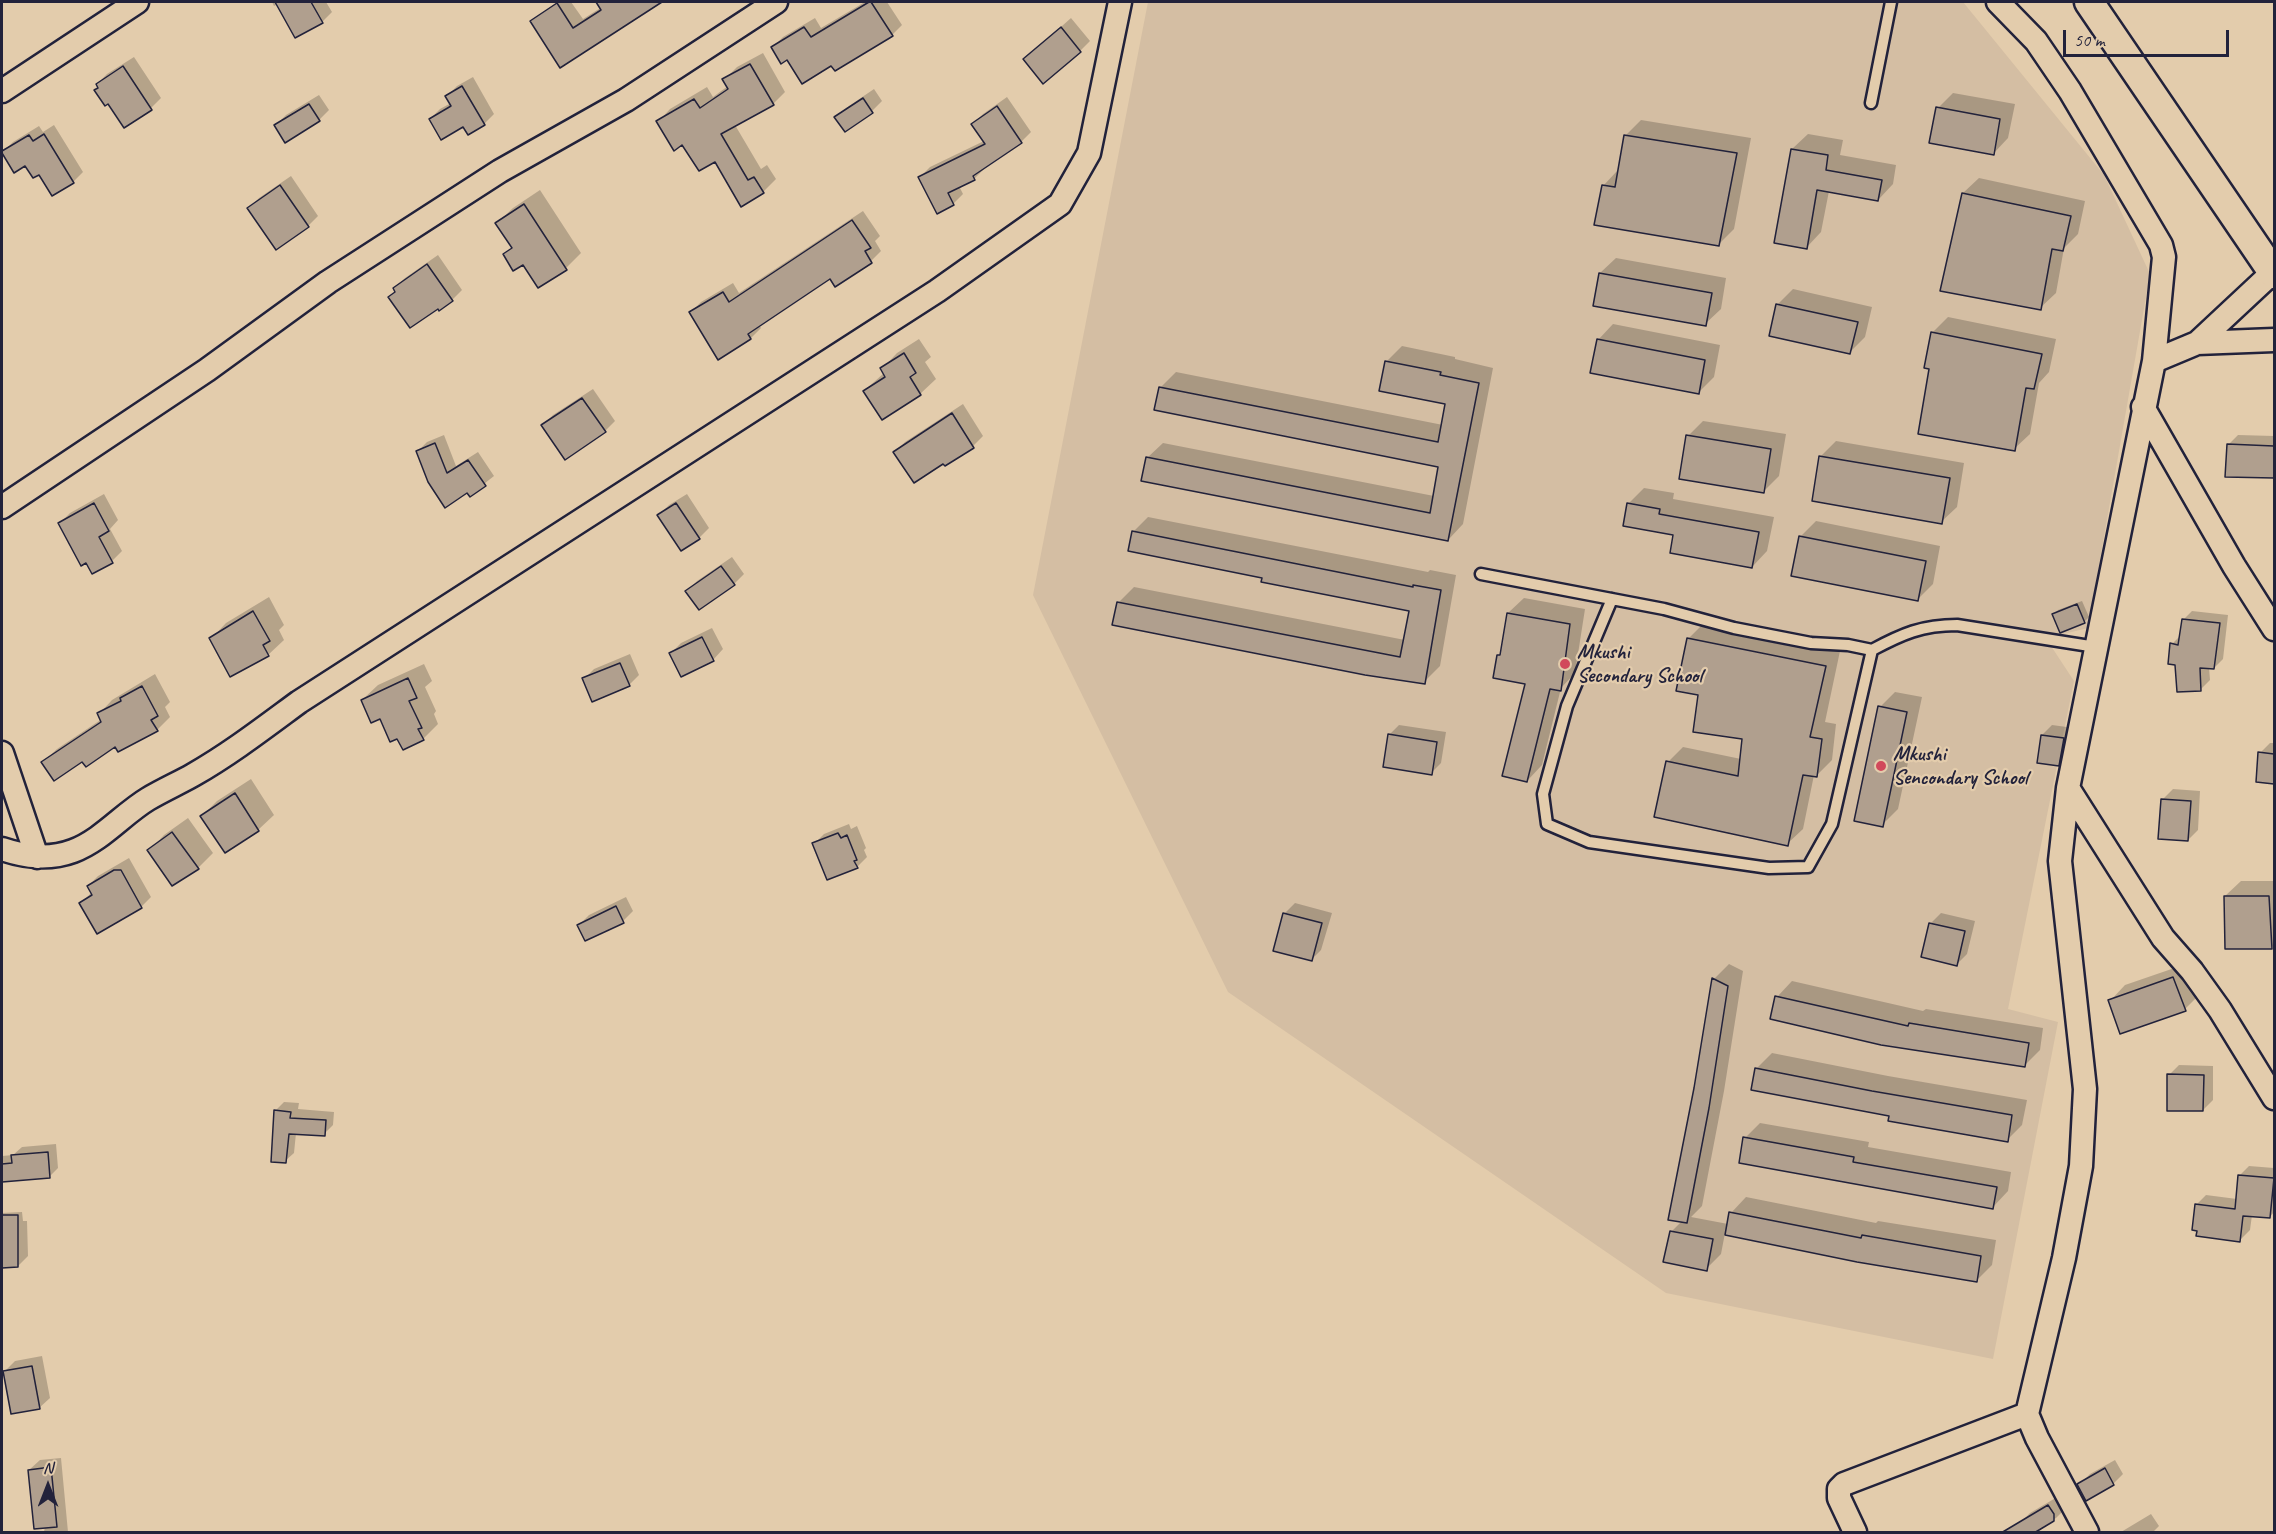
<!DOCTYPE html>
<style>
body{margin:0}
#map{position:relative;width:2276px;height:1534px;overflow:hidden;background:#e3ccac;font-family:Caveat,sans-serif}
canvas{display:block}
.frame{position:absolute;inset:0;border:3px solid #22223b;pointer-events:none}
.north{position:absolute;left:18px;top:1456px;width:60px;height:60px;-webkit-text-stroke:4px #e3ccac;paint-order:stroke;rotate:0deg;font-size:16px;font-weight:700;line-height:24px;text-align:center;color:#22223b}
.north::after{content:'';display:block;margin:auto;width:21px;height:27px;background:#22223b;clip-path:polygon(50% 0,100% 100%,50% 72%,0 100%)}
.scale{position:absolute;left:2063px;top:30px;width:166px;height:27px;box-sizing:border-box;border:3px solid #22223b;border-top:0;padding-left:8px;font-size:18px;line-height:21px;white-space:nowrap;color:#22223b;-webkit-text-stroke:4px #e3ccac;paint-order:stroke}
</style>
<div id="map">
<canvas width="2276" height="1534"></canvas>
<div class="frame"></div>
<div class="north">N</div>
<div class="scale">50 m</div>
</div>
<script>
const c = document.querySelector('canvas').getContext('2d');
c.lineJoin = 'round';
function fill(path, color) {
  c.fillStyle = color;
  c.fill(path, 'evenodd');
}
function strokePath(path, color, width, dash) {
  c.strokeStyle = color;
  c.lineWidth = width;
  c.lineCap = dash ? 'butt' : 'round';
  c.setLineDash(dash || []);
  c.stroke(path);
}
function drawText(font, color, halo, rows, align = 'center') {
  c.font = font + ' Caveat,sans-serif';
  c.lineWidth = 4.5;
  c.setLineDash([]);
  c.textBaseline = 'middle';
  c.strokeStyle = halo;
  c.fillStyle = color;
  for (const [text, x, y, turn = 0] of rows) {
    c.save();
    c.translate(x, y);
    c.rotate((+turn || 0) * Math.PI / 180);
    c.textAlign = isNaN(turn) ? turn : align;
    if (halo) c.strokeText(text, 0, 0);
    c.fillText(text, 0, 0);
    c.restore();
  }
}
fill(new Path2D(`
 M1148,2H1963L2104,175L2150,274L2088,628L2055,636L2051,646L2074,681L2008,1009L2058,1022L1993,1359L1666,1293L1228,992L1033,595Z`), '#d4bea3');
fill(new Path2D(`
 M272,2H326L332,12L322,22L278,4L274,6Z
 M557,2H571L583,19L602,7L598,2H660L560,66L532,21Z
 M865,2H887L902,25L892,35L832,64L788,58L773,47L783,37L815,18L821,28Z
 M1071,18L1090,41L1080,51L1025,59Z
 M763,53L785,92L773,104L735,125L761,169L767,165L776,179L763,192L742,205L715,160L683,143L658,122L670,109L707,87L713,97L728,86L724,80L737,67Z
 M134,57L161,98L151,108L99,87L97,84L107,74Z
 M473,77L494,114L484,124L469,133L464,125L430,119L440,109L451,103L447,96L457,86Z
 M874,89L882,101L872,111L845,130L836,118L846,108Z
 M1953,93L2015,104L2008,138L1993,154L1938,108Z
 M319,95L329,110L319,120L276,125L286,115Z
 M1007,97L1031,132L1021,142L983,167L984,169L974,179L959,186L963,194L953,204L920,177L930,167L984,141L973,124L983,114Z
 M1641,120L1751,138L1734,229L1718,245L1603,186L1618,170L1626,135Z
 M54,125L83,172L73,182L26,164L3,152L13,142L39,126L43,132Z
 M1808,134L1843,140L1840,155L1896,165L1893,184L1878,200L1829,191L1821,232L1806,248L1792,149Z
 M291,176L318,216L308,226L249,208L259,198Z
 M1979,178L2085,201L2078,234L2064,248L2056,293L2040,308L1963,193Z
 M540,190L581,253L566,268L524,263L505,255L513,247L497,223L513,208Z
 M863,211L880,236L875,241L881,251L871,261L836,285L831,277L759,325L761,328L751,338L719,358L691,312L701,302L733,283L739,293Z
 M438,255L462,290L452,300L439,309L396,291L394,288L405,278Z
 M1616,258L1726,278L1721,309L1705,324L1600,273Z
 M1793,289L1872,307L1865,337L1850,352L1777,305Z
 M1948,317L2056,339L2049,372L2039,383L2030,434L2014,449L1931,368L1932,333Z
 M1613,324L1720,345L1714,377L1698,393L1598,340Z
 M919,339L931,357L925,362L936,379L920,394L882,418L864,391L884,373L882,369L897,353Z
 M1402,346L1455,357V359L1493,368L1463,524L1448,540L1147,458L1163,443L1434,496L1440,465L1160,388L1176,372L1443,425L1447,403L1386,362Z
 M593,389L615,421L605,431L543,425L553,415Z
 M963,404L983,436L973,446L945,464L895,452L905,442Z
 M1703,421L1786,434L1779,476L1763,492L1688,436Z
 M444,435L456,466L478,452L494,476L470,495L418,451L427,442Z
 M2238,435L2274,436V477L2227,475L2228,445Z
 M1836,441L1964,463L1957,507L1941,522L1821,456Z
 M1644,488L1674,493L1673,499L1774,517L1767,551L1752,567L1675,534L1629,503Z
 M104,494L118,520L110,529L122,551L112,561L60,523L70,513Z
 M687,494L709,528L699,538L659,515L669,505Z
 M1148,517L1428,572L1430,570L1456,575L1440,666L1424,682L1114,624L1119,602L1134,587L1405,640L1411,609L1264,576L1133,532Z
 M1816,521L1940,546L1933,584L1917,600L1801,536Z
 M732,557L744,574L734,584L687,591L697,581Z
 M269,597L284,625L279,630L284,640L268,655L211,639L226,623Z
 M1524,598L1585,609L1575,673L1561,688L1542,765L1527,781V683L1499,656L1502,653L1508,613Z
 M2082,601L2089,617L2084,622L2054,615L2058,610Z
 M2192,611L2228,615L2223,659L2214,668L2209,667L2210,680L2201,689L2172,644L2181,635L2183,620Z
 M1704,623L1840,651L1825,722L1836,724L1832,760L1817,775H1814L1803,829L1787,844L1668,762L1683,747L1741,759L1744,737L1700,694L1689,638Z
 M712,628L723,649L713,660L671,653L681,643Z
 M630,654L639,675L629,685L584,679L594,669Z
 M424,664L432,681L425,687L436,711L434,714L438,724L423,739L398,737L362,700L378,685Z
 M155,674L170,702L165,707L170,717L157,730L116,745L83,760L43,762L57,749L102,719L99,714L112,700Z
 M1895,692L1922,697L1898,809L1882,825L1880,707Z
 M1399,725L1446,732L1441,763L1431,773L1389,735Z
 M2052,725L2074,728L2068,754L2058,764L2042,735Z
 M2270,743H2274V782L2257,781L2260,753Z
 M251,779L274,815L258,830L202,816L217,801Z
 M2173,789L2200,791L2198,830L2188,840L2163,799Z
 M188,818L213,853L198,868L149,851L164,835Z
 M849,824L851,829L857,826L866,848L864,850L867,857L857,867L814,844L824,834Z
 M129,858L151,897L141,907L98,932L81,903L92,892L88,886L98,876Z
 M2241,881H2274V945L2271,948L2225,896Z
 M626,897L633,911L623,921L579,925L589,915Z
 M1295,903L1332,913L1321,950L1311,960L1275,950L1285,913Z
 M1941,913L1975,921L1967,954L1957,964L1923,956L1931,923Z
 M2189,963L2200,994L2185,1009L2110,1001L2125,985Z
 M1729,964L1743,971L1724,1091L1702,1206L1691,1217L1728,1224L1731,1213L1746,1197L1876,1223L1878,1221L1996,1240L1992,1265L1976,1281L1725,1233L1721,1254L1706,1269L1671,1232L1682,1221L1695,1089L1714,979Z
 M1792,981L1923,1011L1926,1009L2043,1028L2040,1050L2024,1066L1777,997Z
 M1772,1053L1888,1076L2027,1100L2022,1125L2007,1140L1890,1114L1756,1069Z
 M2179,1065L2213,1066V1100L2203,1110L2169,1075Z
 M284,1102L299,1103L298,1109L334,1112L333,1125L324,1134L296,1133L294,1153L285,1161L275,1111Z
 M1760,1123L1869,1142L1868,1147L2011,1172L2008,1191L1993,1207L1745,1138Z
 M56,1144L58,1168L49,1177L2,1181V1156L13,1155L22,1147Z
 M2249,1166L2274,1168V1212L2270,1217L2252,1215L2250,1230L2240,1240L2199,1229L2196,1205L2206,1195L2237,1199L2239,1176Z
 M22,1212L23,1221H27L28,1256L18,1266H2V1213Z
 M42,1356L50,1398L39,1408L5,1371L15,1361Z
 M61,1458L68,1532H44L45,1526L29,1470L40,1460Z
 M2115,1460L2123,1474L2113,1484H2080L2090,1474Z
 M2059,1496L2066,1508L2056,1518L2031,1532L2020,1523L2030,1513Z
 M2151,1514L2159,1526L2153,1532H2121Z`), '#0003');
const building = new Path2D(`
 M275,2H311L323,23L295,38Z
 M596,2H662L560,68L530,21L557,3L573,28L601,10Z
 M869,2H871L893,36L835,71L831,66L802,84L787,60L781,64L771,47L804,27L811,37Z
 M1061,27L1081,52L1043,84L1023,59Z
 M750,64L774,105L721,134L748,180L754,177L764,193L741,207L715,162L699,171L682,145L674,151L656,121L694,99L700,108L728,89L722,79Z
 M123,66L152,110L124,128L108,104L105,106L94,90L98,88L96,84Z
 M462,86L485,125L468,135L463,127L441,140L429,119L451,106L445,96Z
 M863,98L873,113L845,132L834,117Z
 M309,104L320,121L285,143L274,125Z
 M997,106L1022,143L973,176L975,180L948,193L954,205L937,214L918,177L985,144L971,124Z
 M1936,107L2000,119L1994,155L1929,143Z
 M44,134L74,183L52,196L39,175L33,178L25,166L14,173L2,153V151L29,135L33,141Z
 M1624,135L1737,153L1719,246L1594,225L1602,185L1615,187Z
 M1791,149L1828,155L1826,170L1882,180L1878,201L1817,190L1807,249L1774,243Z
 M280,185L309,227L276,250L247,208Z
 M1962,193L2071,216L2063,251L2052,249L2041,310L1940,291Z
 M524,204L567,270L538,288L523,265L513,271L503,254L512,248L495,223Z
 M852,220L871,248L865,251L872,263L835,287L830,279L748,334L751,339L718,360L689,312L723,292L729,302Z
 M427,264L453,301L439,311L438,309L410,328L388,297L395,292L393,288Z
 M1599,273L1712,293L1706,326L1593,306Z
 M1776,304L1858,322L1850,354L1769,336Z
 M1931,332L2042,354L2034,389L2026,388L2015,451L1918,434L1929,369L1924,368Z
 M1597,339L1705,360L1699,394L1590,373Z
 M904,353L916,373L910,377L921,395L882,420L863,391L885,377L880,368Z
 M1385,361L1441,372L1440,375L1479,383L1448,541L1141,481L1146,457L1430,513L1438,467L1154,410L1159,387L1438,442L1445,404L1379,391Z
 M582,398L606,432L565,460L541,425Z
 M952,413L974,448L945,466L943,464L914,483L893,452Z
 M1686,435L1771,449L1764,493L1679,479Z
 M435,443L447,473L468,460L486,486L470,497L467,493L445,508L428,482L416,451Z
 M2227,444L2274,446V478L2225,477Z
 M1819,456L1950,478L1942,524L1812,501Z
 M94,503L109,531L99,537L113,563L92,574L86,563L81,566L58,523Z
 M676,503L700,539L681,551L657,515Z
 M1627,503L1660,509L1659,514L1759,532L1752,568L1670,553L1673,535L1623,526Z
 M1132,531L1413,587V585L1441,590L1425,684L1365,675L1112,625L1117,602L1400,657L1409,611L1261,582L1262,578L1128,551Z
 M1799,536L1926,561L1918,601L1791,576Z
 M721,566L735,585L699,610L685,591Z
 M2077,604L2085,623L2060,633L2052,614Z
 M253,611L270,641L263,645L269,656L230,677L209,638Z
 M1507,613L1570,624L1561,691L1550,689L1527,782L1502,776L1525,684L1493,678L1497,655H1500Z
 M2182,619L2220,623L2214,669L2200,668L2201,691L2177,692L2175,665L2168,664L2170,643L2178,645Z
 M702,637L714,661L681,677L669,653Z
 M1687,638L1826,666L1810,737L1822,739L1817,777L1803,775L1788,846L1654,817L1666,761L1738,776L1742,739L1693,732L1698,695L1676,691Z
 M620,663L630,686L592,702L582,678Z
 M408,678L417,698L409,701L422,728L418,729L424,740L403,750L397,739L390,742L380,719L371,723L361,700Z
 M142,686L158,716L151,720L158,731L118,752L115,747L86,767L82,762L54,781L41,762L101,722L97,713L121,701L120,698Z
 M1878,706L1907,712L1883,827L1854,821Z
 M1388,734L1437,742L1432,775L1383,767Z
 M2041,735L2064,738L2059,766L2037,763Z
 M2258,752L2274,754V784L2256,782Z
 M235,793L259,831L225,853L200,816Z
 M2161,799L2191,801L2188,841L2158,839Z
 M172,832L199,869L172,886L147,850Z
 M838,833L841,838L847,835L857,860L854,861L858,868L827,880L812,843Z
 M114,870H121L142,908L97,934L79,903L92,895L87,886Z
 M2224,896H2269L2272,949H2225Z
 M616,906L624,923L585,941L577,925Z
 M1283,913L1322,923L1312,961L1273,951Z
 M1929,923L1965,931L1957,966L1921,957Z
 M2173,977L2186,1011L2120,1034L2108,1000Z
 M1712,978L1728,986L1709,1108L1687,1223L1668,1220L1694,1088Z
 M1775,996L1908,1026L1909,1023L2029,1043L2025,1067L1881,1045L1770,1019Z
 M1755,1068L1872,1091L2012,1115L2008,1142L1888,1121L1889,1116L1751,1090Z
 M2167,1074L2204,1075L2203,1111H2167Z
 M274,1110L291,1112L290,1118L326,1120L325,1136L289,1134L286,1163L271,1162Z
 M1743,1137L1854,1157L1853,1162L1997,1187L1993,1209L1739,1163Z
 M48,1152L50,1178L2,1182V1164L12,1163L11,1155Z
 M2238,1175L2274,1178L2270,1218L2243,1216L2240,1242L2196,1236L2197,1231L2192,1230L2195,1204L2235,1209Z
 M1729,1212L1861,1238L1862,1235L1981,1256L1977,1282L1857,1262L1725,1235Z
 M2,1215H18V1267L2,1268Z
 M1670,1231L1713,1239L1707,1271L1663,1262Z
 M32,1366L40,1409L11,1414L3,1371Z
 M51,1467L57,1527L34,1529L28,1470Z
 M2105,1468L2114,1485L2086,1501L2077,1484Z
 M2048,1505L2054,1514V1521L2034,1533H2001Z`);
fill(building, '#b09f8e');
strokePath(building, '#22223b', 1.5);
const service = new Path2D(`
 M1871,103L1891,2
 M1481,574L1664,609L1734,628L1811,643L1848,645L1872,650C1902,634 1922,625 1957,625L2096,647
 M1612,599L1567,706L1543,794L1547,824L1589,842L1769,868L1808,867L1832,824L1872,650`);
const minor = new Path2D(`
 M1998,2L2036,41L2070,91L2161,245L2164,257L2154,361L2068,788L2060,861L2085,1089L2081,1166L2064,1258L2027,1414L2037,1438L2087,1532
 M2,91L137,2
 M2197,343L2273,272
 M2154,361L2197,343L2274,340
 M2143,407L2234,566L2274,629
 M2,507L207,370L328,282L500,171L626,100L776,2
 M2,753L37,857
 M2068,788L2163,938L2192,971L2220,1010L2274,1098
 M2,849C26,857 49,860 73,851C102,840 123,814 148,799C163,790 179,783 193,775C230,754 265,727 299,702L937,291L1060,204L1089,153L1120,2
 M1855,1532L1839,1498V1489L1844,1484L2027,1414`);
const tertiary = new Path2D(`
 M2089,2L2274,274`);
strokePath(service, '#22223b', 15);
strokePath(minor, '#22223b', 27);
strokePath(tertiary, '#22223b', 33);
strokePath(service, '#e3ccac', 10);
strokePath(minor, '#e3ccac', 22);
strokePath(tertiary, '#e3ccac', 28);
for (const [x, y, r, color] of [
 [1565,664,6,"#d1495b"],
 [1881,766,6,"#d1495b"]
]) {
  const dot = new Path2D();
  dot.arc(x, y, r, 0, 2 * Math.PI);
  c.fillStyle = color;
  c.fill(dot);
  strokePath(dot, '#e3ccac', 2);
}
drawText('bold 21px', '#22223b', '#e3ccac', [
 ["Mkushi",1577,652],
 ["Secondary School",1577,676],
 ["Mkushi",1893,754],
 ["Sencondary School",1893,778]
], 'left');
</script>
